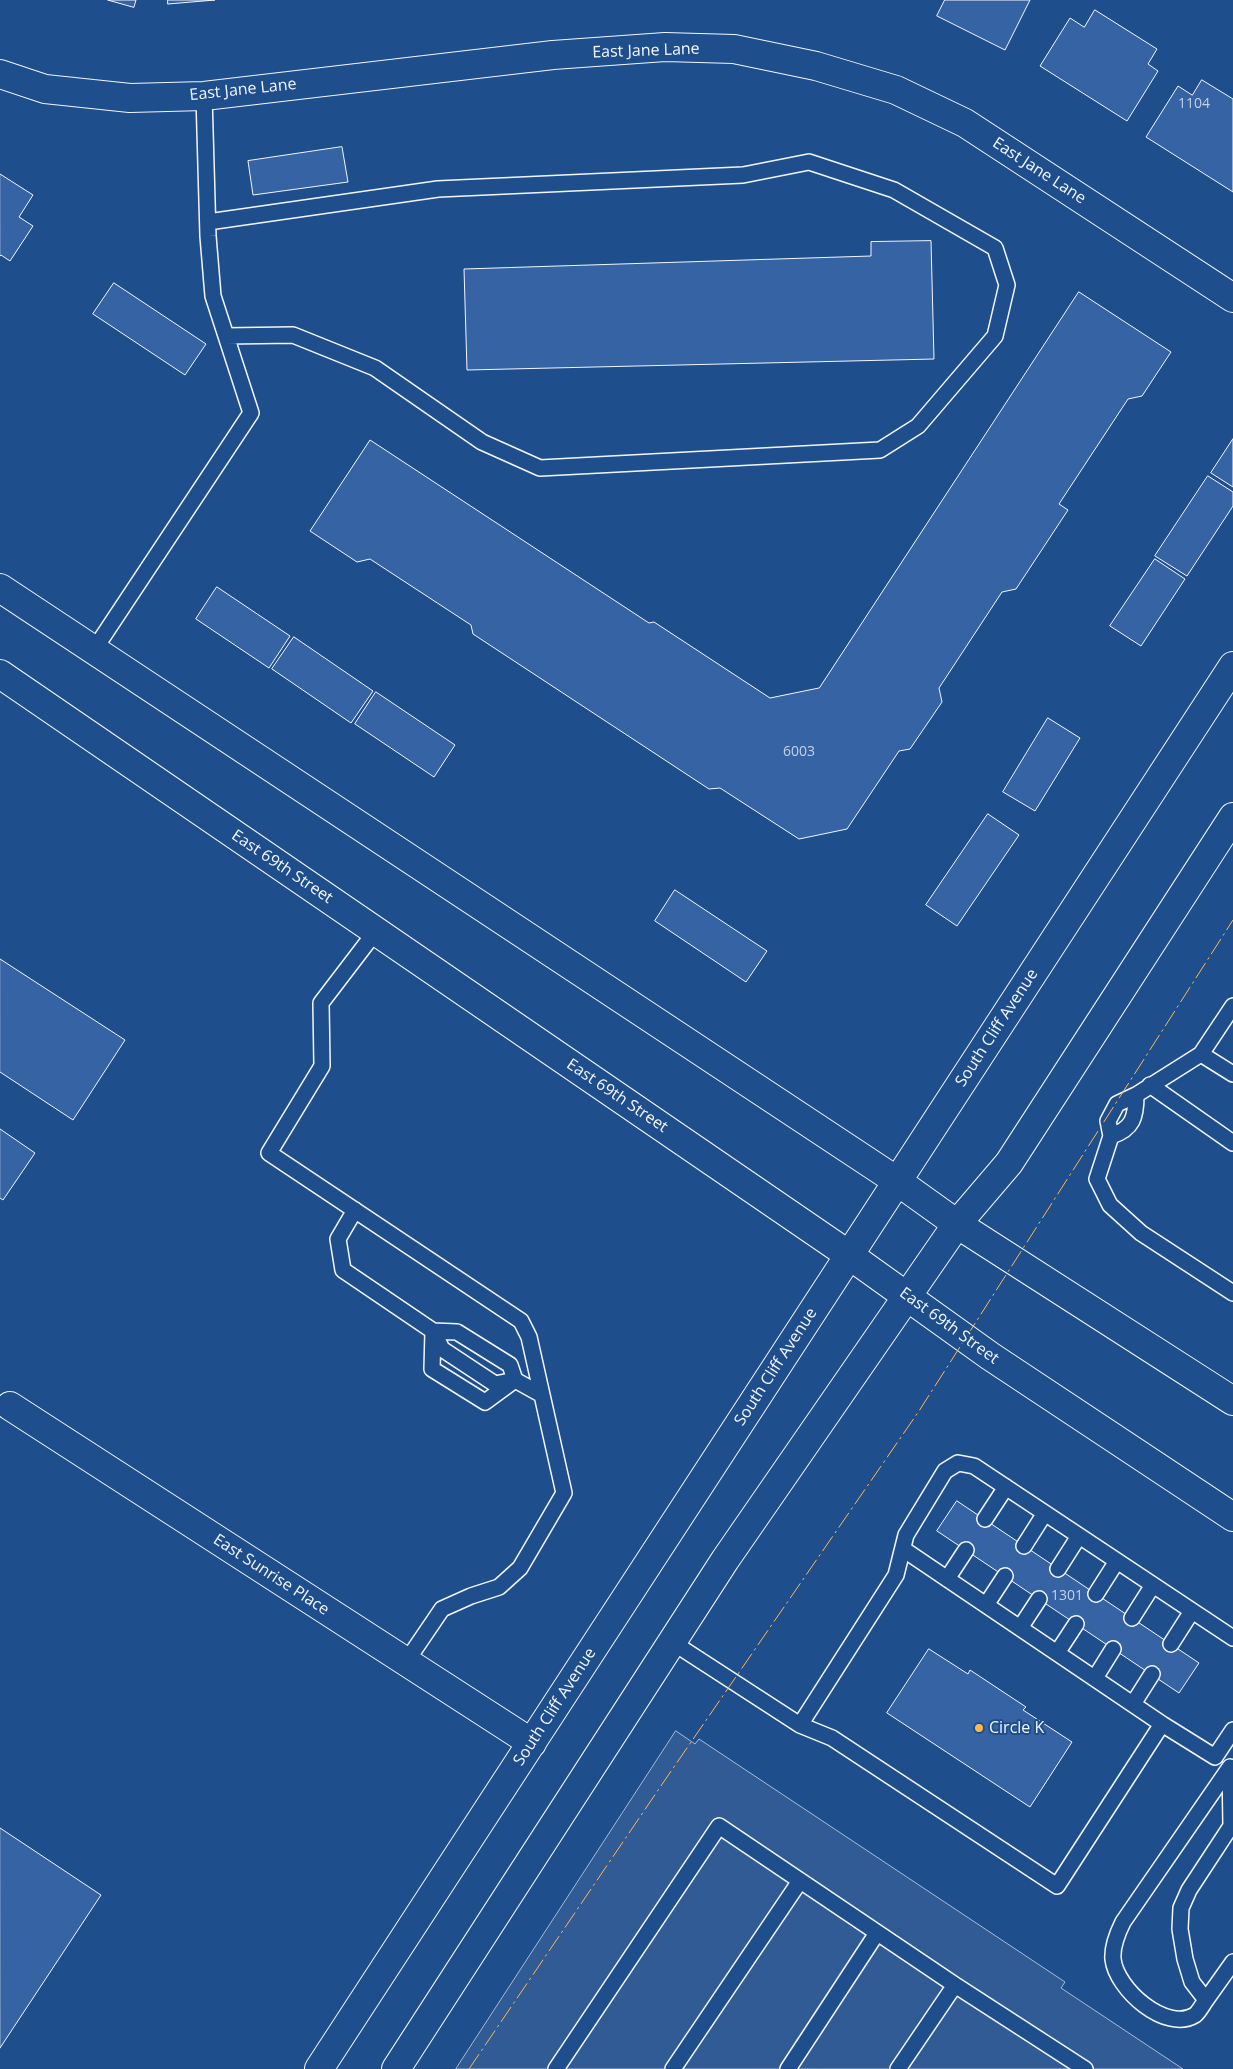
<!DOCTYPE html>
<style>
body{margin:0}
canvas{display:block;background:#1f4e8c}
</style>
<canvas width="1233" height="2069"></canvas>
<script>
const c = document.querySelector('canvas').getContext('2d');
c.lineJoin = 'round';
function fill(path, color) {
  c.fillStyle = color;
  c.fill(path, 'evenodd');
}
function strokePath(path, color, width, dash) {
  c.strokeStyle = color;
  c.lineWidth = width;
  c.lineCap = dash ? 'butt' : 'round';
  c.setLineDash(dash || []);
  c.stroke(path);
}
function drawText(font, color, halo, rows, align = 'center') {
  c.font = font + ' "Open Sans",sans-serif';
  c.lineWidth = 4;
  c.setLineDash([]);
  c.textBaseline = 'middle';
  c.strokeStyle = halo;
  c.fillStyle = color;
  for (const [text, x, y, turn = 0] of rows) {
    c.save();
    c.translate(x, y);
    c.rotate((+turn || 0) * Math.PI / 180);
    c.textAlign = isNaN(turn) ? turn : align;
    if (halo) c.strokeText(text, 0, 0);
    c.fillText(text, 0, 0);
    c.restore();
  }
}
const built = new Path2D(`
 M676,1731L695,1744L699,1739L1065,1982L1061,1988L1183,2069H456Z`);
fill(built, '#305b95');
strokePath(built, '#a8bbd7', 1);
const building = new Path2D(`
 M108,0H136L134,7Z
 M168,0H215L168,4Z
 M945,0H1030L1005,50L937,16Z
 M1095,10L1157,49L1148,64L1158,71L1127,121L1040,66L1070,18L1084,27Z
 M1202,80L1233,99V192L1146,137L1178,86L1192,95Z
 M342,147L348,182L253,195L248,161Z
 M0,174L33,195L19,217L33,226L10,261L1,255L0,256Z
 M931,241L934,359L467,370L464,269L871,256V242Z
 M114,283L206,344L185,375L93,314Z
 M1079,292L1171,352L1142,396L1128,399L1059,504L1068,510L1016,589L1002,592L939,688L942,702L910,749L899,751L847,829L799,839L720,788L709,789L473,634L471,625L370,559L357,562L310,531L370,440L649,623L654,622L770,698L819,688Z
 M1233,439V487L1211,473Z
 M1208,476L1233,492V506L1187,576L1155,556Z
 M1155,559L1185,579L1141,646L1110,626Z
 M217,587L290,636L269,668L196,619Z
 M294,637L373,691L351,723L272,669Z
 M376,692L455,745L434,777L355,724Z
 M1048,718L1080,738L1035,811L1003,792Z
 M988,814L1019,835L957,926L926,905Z
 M675,890L767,951L746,982L655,921Z
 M0,959L125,1040L73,1120L0,1072Z
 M0,1129L35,1153L3,1200L0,1198Z
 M957,1501L1199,1663L1179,1693L937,1531Z
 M929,1649L968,1674L970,1670L1026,1707L1023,1710L1072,1742L1030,1807L887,1713Z
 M0,1828L101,1895L0,2048Z`);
fill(building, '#3563a3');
strokePath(building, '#f2f6ff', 1);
const service = new Path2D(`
 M208,222L438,189L743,175L809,162L894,190L995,248L1007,285L995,336L918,426L880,450L540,468L482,442L375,368L293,335L226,336
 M94,650L251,413L213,296L208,236L204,96
 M376,931L321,1003L322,1066L269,1153L521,1321L529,1337L564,1493L520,1568L499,1587L471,1596L442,1609L406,1662
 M1201,1054L1233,1006
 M1233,1074L1201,1054L1136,1095C1136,1117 1133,1129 1111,1136L1097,1179L1110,1205L1141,1233L1233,1293
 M1150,1085L1233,1143
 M1111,1136L1108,1121L1117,1104L1136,1095
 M355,1210L338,1239L343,1270L433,1331L442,1349L495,1384L515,1380L542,1395
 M433,1331L457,1332L510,1365L515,1380L485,1402L432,1369Z
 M985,1519L1006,1487
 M1024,1546L1045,1513
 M1058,1569L1079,1536
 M947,1579L966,1550
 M1096,1594L1117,1561
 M986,1605L1005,1576
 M1132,1618L1153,1585
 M1020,1628L1039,1599
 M672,1642L800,1725L896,1575L906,1535L945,1471L958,1463L974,1466L1233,1638
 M1171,1644L1192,1611
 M1057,1653L1076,1624
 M1095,1678L1113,1649
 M1133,1704L1152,1674
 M1162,1724L1215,1757L1233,1730
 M800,1725L832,1738L1057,1886L1162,1724L903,1549
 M1230,1767L1231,1826L1189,1890L1181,1908L1180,1929L1185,1959L1192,1982L1206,2000C1203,2004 1199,2012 1195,2015C1166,2033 1116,1989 1113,1959C1112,1946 1117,1934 1123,1922Z
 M1206,2000L1233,1962
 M556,2069L719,1826L955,1985L1085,2069
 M673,2069L800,1881
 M788,2069L877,1933
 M898,2069L955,1985`);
const minor = new Path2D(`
 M0,74L45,89L130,98L204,96L553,55L665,47L734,49L816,66L896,90L965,123L1233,298
 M10,1406L532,1743`);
const secondary = new Path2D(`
 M0,588L897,1181L957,1224L1233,1401
 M0,674L849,1255L990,1356L1233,1517
 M319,2069L1233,666
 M396,2069L725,1560L957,1224L1009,1163L1233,817`);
strokePath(service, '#f2f6ff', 18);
strokePath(minor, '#f2f6ff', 30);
strokePath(secondary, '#f2f6ff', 30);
strokePath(service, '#1f4e8c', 15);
strokePath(minor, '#1f4e8c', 28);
strokePath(secondary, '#1f4e8c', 28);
strokePath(new Path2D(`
 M469,2069L667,1777L919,1411L1233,920`), '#ffb74d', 1, [18, 4, 2.5, 4]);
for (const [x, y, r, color] of [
 [979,1728,5,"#ffb74d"]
]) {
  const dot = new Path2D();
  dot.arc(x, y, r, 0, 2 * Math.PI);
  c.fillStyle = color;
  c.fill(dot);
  strokePath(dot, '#1f4e8c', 2);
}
drawText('14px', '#c3d1e8', null, [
 ["1104",1194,104],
 ["6003",799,752],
 ["1301",1067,1596]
]);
drawText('16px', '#f2f6ff', '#1f4e8c', [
 ["East Jane Lane",646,51,-2],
 ["East Jane Lane",243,90,-6],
 ["East Jane Lane",1039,171,33],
 ["East 69th Street",282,867,34],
 ["South Cliff Avenue",997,1028,-57],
 ["East 69th Street",617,1096,34],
 ["East 69th Street",949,1326,36],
 ["South Cliff Avenue",776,1367,-57],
 ["East Sunrise Place",271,1575,33],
 ["South Cliff Avenue",555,1707,-57]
]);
drawText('16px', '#f2f6ff', '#1f4e8c', [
 ["Circle K",989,1728]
], 'left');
</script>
